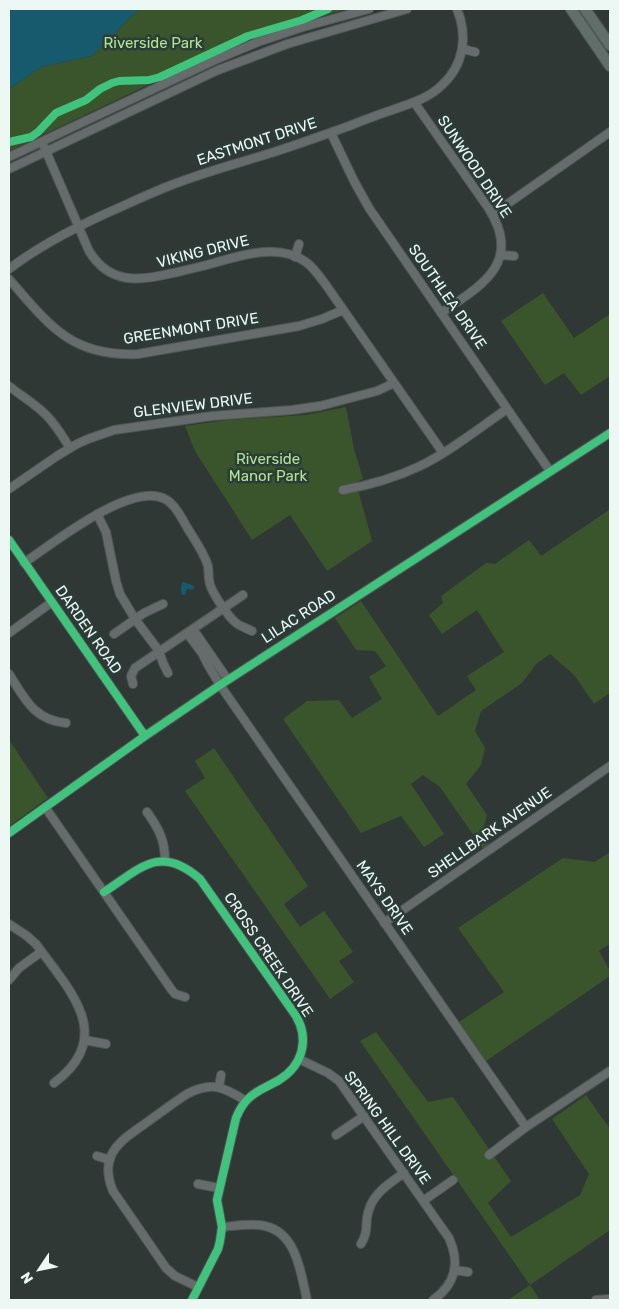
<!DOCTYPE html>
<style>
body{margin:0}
#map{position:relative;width:619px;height:1309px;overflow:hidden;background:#303836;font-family:Rubik,sans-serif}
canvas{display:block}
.frame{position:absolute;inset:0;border:10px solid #edf7f4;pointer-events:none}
.north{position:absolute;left:15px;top:1244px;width:50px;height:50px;-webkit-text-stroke:4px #2c3c38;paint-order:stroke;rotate:236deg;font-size:14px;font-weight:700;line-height:20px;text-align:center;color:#edf7f4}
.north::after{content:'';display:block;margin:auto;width:18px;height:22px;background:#edf7f4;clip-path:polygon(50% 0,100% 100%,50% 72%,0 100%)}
</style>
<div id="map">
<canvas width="619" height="1309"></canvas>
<div class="frame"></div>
<div class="north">N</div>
</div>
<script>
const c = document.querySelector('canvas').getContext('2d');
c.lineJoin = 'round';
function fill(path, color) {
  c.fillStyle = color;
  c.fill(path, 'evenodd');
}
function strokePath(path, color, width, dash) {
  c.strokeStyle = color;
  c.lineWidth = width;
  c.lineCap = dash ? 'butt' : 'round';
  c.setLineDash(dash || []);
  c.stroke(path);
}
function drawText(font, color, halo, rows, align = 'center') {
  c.font = font + ' Rubik,sans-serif';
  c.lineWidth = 5;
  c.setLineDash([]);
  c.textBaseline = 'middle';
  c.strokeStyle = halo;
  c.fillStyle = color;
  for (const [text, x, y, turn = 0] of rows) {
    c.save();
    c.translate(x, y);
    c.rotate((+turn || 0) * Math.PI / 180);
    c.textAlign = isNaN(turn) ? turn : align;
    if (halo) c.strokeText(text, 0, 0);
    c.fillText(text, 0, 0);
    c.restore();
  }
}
fill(new Path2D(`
 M139,9H347L265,33L211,55L9,151V89L41,67L92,56Z
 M543,293L574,338L610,314V376L581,395L564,373L545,385L501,321Z
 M346,407L354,449L363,479L356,482L372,541L327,571L290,515L252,540L195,451L185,426L227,420L306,415Z
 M609,510L610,512V693L594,704L574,675L550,654L536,664L522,683L481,711L475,731L485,748L481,765L466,784L487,815L482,832L490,845L483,849L440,787L423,775L411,784L444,834L424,847L401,816L361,833L283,719L307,701L339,700L352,718L382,699L369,677L386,666L375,651L356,650L335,618L361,601L438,716L476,690L467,676L504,652L477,610L442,634L429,615L443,603L441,596L486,563L495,564L529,540L541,556Z
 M9,740L48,798L9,826Z
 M214,748L308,886L284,904L300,927L324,911L353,952L339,961L354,982L330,999L185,791L205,778L195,761Z
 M610,852V944L599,951L610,971V976L486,1061L459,1022L504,992L458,928L563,858L595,862Z
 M376,1032L428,1102L453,1097L511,1181L488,1203L511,1237L580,1195L589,1174L552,1119L586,1095L610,1129V1230L530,1285L540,1300H508L530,1285L360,1041Z`), '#3a552b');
fill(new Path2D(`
 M9,9H139L92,56L41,67L9,89Z
 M183,582L192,585L194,587L193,590L187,589L185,595H182C181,592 180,585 183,582Z`), '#17596d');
const minor = new Path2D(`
 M463,49L475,52
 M414,102L489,209C523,263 481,286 441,313
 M331,133L354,181L369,208L550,471
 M42,142L89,251C110,285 139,281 173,273C186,270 200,267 214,263C243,255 278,243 306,262C314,268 320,277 326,285L443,453
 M9,157L215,60L258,42L303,27L369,9
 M9,169L218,70L287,44L407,9
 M493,214L610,132
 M501,255L514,256
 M295,257L299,244
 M9,269C39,246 72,229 107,213C128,204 148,194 169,186C204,172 239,163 274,152C299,144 324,135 349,126C364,120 380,114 395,109C412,103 429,98 442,85C464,65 468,36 457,9
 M9,279C49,325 71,357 138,354L299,326L322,319L343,310
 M9,386C21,396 36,404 47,416C56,425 63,437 70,448
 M9,489L57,456L77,444L88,439L114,430L212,416L292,410L320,406L377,391L394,383
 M343,490C370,485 395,478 420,466C451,451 479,428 507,409
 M97,514L106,532L116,581L120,594L135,619L159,651L163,663L168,673
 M9,540L145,736
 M24,563C52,544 131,481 165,499C176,505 182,519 188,529C195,540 204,553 208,566C209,572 208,578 210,584C212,593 228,616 235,622C239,626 246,628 252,631
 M193,629L228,680
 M9,633L52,602
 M187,633L202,653L208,665L220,685L526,1127
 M114,634L144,613L163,604
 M9,674C25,699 34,720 66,723
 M133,684L131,676L135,668L243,595
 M45,807L171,989L175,994L185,997
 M147,812C159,829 165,840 165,861
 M9,833L145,736L220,685L610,433
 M104,892C141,868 160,844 200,879L296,1016C310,1040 302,1066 279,1080C269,1086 257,1090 249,1098C242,1104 239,1111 236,1118L217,1200L222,1227L220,1241L218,1249L192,1300
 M384,923L610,766
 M9,924L27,936L36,944C69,990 117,1036 54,1083
 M9,980L19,968L41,952
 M84,1040L106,1044
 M299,1059L328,1073L339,1081L449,1238C460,1262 456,1284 433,1300
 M219,1087L221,1075
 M336,1135L364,1116
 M489,1155L526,1127L610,1071
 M97,1156L110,1160
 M198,1184L219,1188
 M423,1201L453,1180
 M222,1227C235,1226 251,1223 265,1226C297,1233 301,1274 307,1300
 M361,1244C367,1234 366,1229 367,1218C370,1195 387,1185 404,1173
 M454,1270L468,1272
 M198,1287L175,1276L166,1268L113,1191C98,1155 120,1141 146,1123C160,1113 173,1103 187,1094C212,1081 224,1087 246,1101
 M596,1300L610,1299`);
const major = new Path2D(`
 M571,9L610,66
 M585,9L610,45`);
strokePath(minor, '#4f5755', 10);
strokePath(major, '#4f5755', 12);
strokePath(minor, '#666c6b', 8);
strokePath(major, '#626e69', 10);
strokePath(new Path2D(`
 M9,142L31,137L38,132L56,113L86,100L100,89L112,83L119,81L149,80L160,77L248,36L302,20L328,9
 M9,540L145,736
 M9,833L145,736L220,685L610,433
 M104,892C141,868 160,844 200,879L296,1016C310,1040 302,1066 279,1080C269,1086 257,1090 249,1098C242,1104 239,1111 236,1118L217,1200L222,1227L220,1241L218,1249L192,1300`), '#40c37c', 8);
drawText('15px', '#afe590', '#2c3c38', [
 ["Riverside Park",153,44],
 ["Riverside",268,460],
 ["Manor Park",268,477]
]);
drawText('15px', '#edf7f4', '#2c3c38', [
 ["EASTMONT DRIVE",257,142,-18],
 ["SUNWOOD DRIVE",474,167,56],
 ["VIKING DRIVE",203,252,-14],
 ["SOUTHLEA DRIVE",447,297,55],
 ["GREENMONT DRIVE",191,329,-9],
 ["GLENVIEW DRIVE",193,406,-7],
 ["LILAC ROAD",299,617,-33],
 ["DARDEN ROAD",88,630,55],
 ["SHELLBARK AVENUE",490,833,-35],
 ["MAYS DRIVE",384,898,55],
 ["CROSS CREEK DRIVE",268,955,56],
 ["SPRING HILL DRIVE",387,1128,54]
]);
</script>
